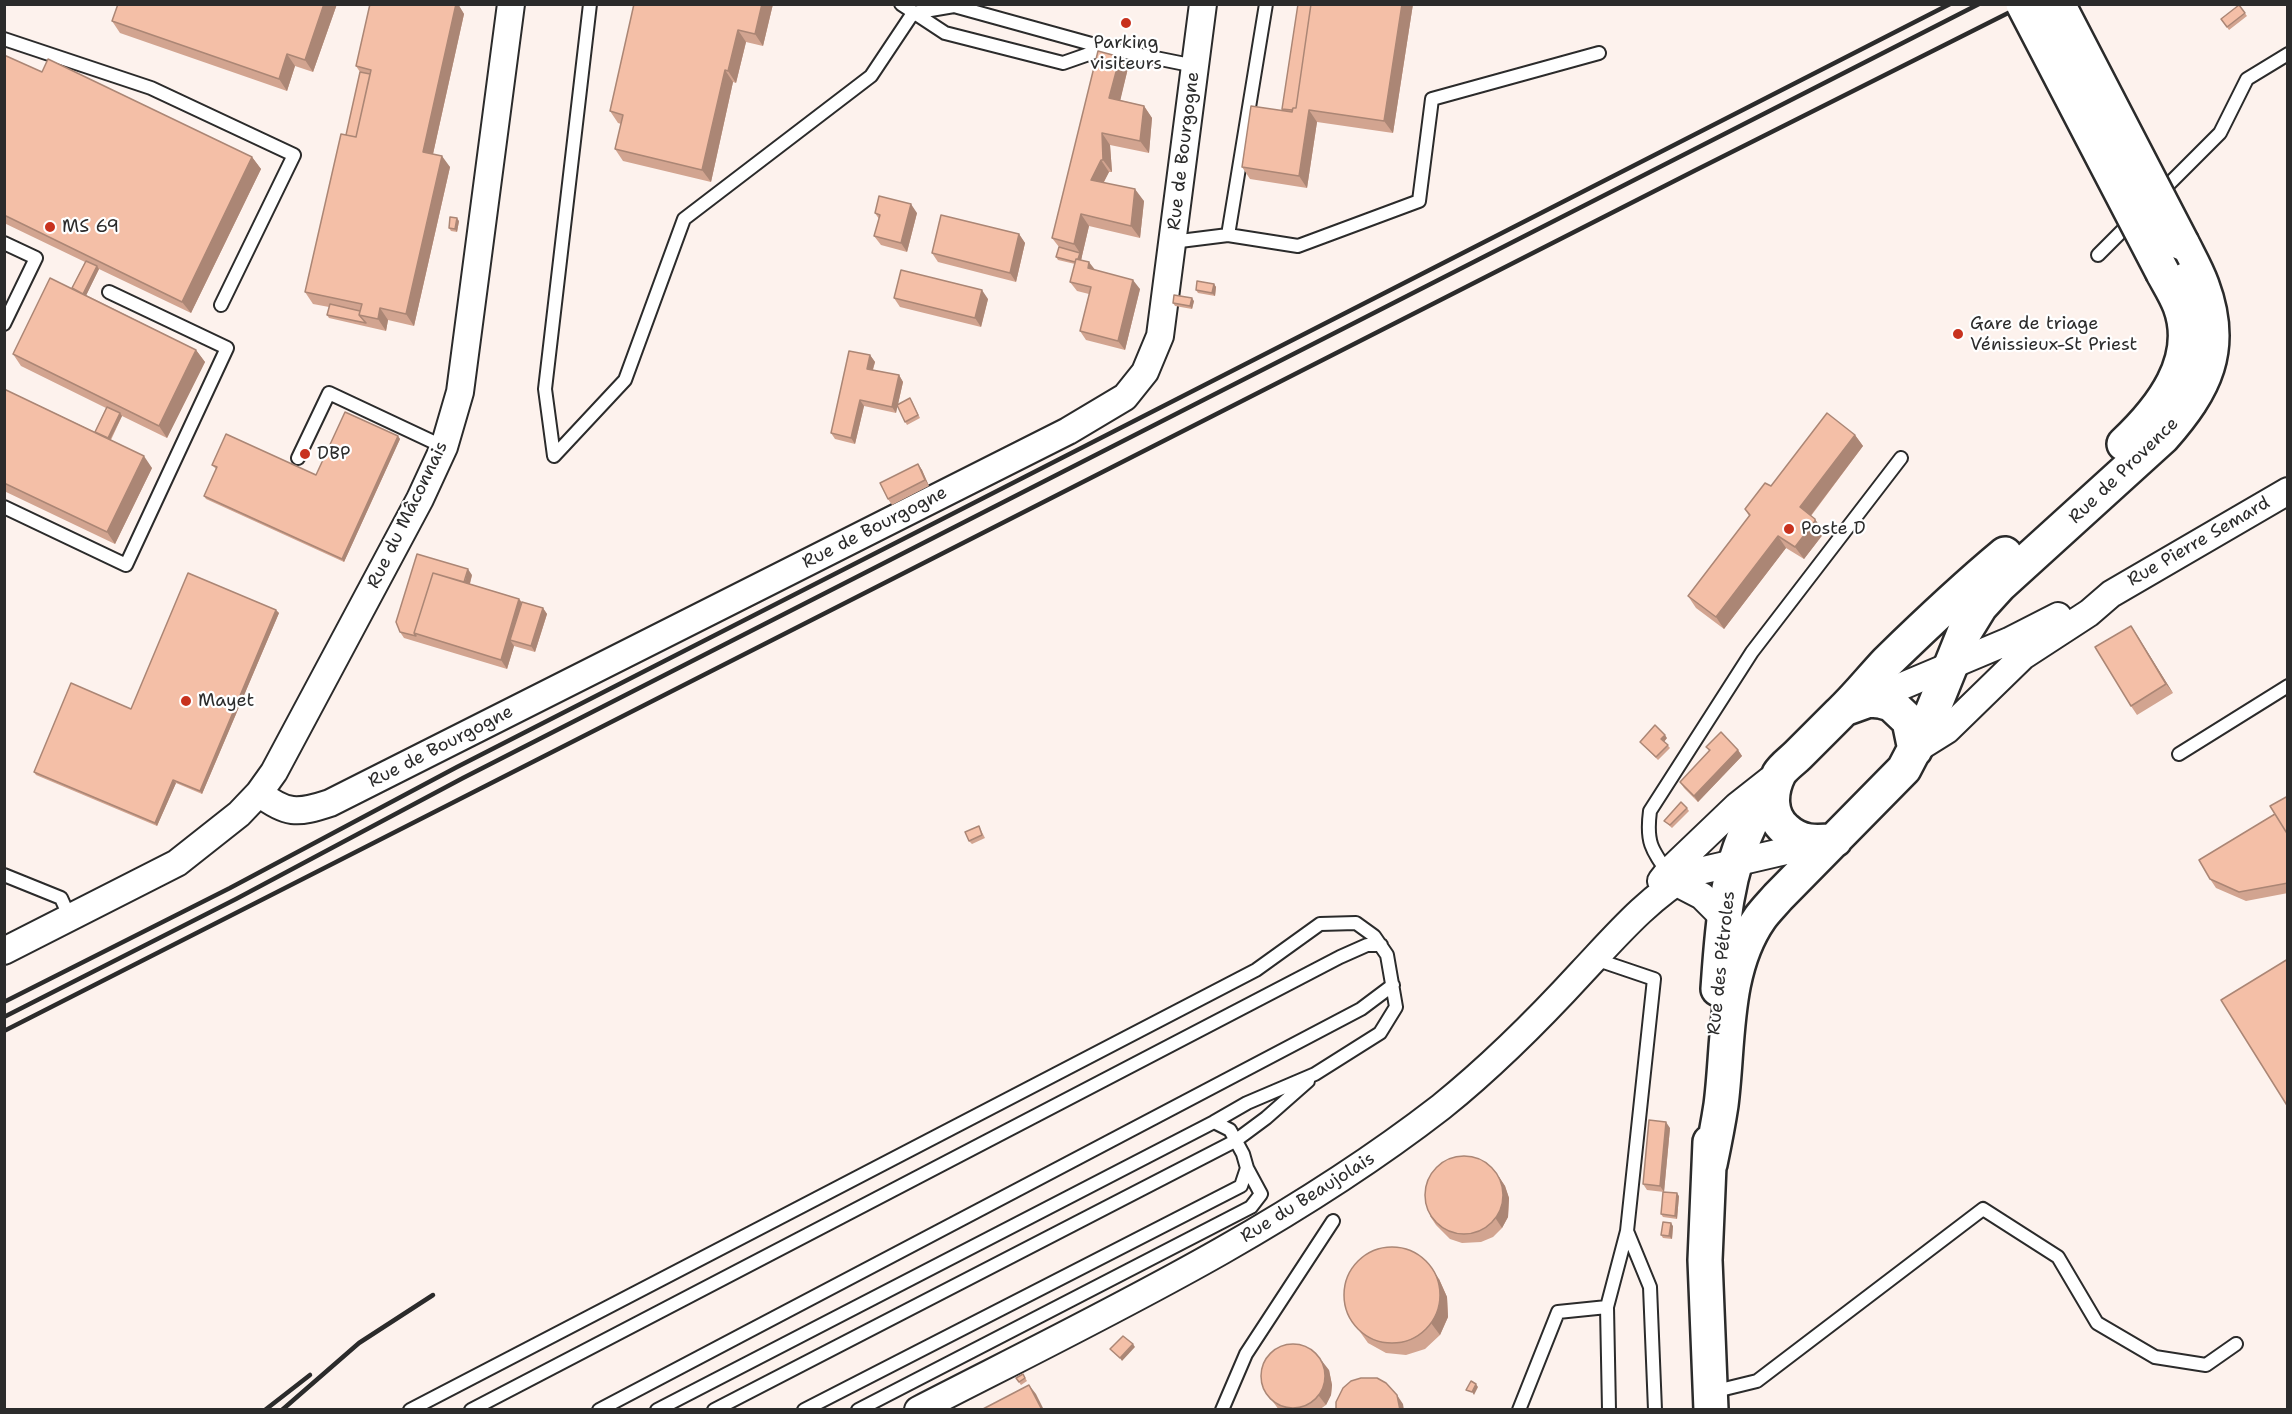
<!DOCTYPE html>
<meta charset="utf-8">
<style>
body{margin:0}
#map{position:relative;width:2292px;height:1414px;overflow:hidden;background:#fdf2ed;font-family:"Shantell Sans",sans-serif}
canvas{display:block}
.frame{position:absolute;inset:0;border:6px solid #2b2b2b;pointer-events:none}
</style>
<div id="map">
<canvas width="2292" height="1414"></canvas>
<div class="frame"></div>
</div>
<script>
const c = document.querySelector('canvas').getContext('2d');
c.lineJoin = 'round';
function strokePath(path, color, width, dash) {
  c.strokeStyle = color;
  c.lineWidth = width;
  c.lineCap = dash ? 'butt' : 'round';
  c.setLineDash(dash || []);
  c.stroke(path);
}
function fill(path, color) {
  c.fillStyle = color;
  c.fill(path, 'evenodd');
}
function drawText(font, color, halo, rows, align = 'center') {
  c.font = font + ' "Shantell Sans",sans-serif';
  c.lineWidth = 4.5;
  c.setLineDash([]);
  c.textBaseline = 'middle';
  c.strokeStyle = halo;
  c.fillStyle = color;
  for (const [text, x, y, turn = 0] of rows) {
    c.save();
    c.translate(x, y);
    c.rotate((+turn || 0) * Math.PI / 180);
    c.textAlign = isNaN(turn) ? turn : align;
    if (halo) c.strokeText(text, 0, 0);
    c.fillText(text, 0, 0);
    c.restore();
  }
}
const service = new Path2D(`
 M590,4L545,389L554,456L625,380L684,219L871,76L913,13L954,6L1106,48L1195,66
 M901,4L945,33L1063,63L1106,48
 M4,39L151,88L294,155L221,305
 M2158,195L2220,133L2247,79L2288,54
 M1228,235L1266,4
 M1172,242L1228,235L1298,246L1419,201L1432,99L1599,53
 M4,243L36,258L4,324
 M2098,255L2133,220
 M298,458L329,393L444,447
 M4,507L126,565L227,348L109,292
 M2179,754L2288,686
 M1669,874C1651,849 1646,842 1650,811L1752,652L1901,458
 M4,875L61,898L70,918
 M1595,959L1654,979L1627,1231L1650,1287L1655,1410
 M1712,1392L1757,1381L1983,1209L2058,1257L2097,1323L2155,1357L2206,1365L2236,1344
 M410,1410L1256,970L1320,924L1356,923L1374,936L1387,955L1396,1007L1380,1033L1315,1074L1247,1103L1214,1122
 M471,1410L1340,957L1367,945H1381
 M599,1410L1361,1009L1393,985
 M657,1410L1214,1122L1230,1130L1243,1154L1247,1168L1241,1186L804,1410
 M714,1410L1235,1141L1266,1118L1308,1081
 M858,1410L1251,1207L1261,1194L1247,1168
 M1222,1410L1246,1354L1333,1221
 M1519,1410L1558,1312L1607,1307
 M1609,1410L1607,1307L1627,1231`);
const minor = new Path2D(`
 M1869,700L2009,641L2058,616
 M1915,750L1947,730L2023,656L2089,613L2111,594L2288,491
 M259,793C286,814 297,814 330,803L1068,431L1125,397L1145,372L1160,336L1203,4
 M1661,881L1668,872L1737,806L1770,780
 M1675,882L1702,896L1723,917
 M4,951L177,863L239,814L259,793L274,772L420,499L444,447L460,392L511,4
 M918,1410C1097,1318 1281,1231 1441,1107C1492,1066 1538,1020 1582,972C1616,936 1648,898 1691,873L1820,843`);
const secondary = new Path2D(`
 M2124,444C2161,409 2200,360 2180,306C2176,295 2169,284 2163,273
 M1844,709L1869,700L1880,701L1891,704L1909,721L1915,750
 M1835,840C1816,843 1800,843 1785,829C1769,815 1770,792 1779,774C1783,767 1792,761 1798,755C1812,741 1826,727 1840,713C1857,697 1871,679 1887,662C1925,625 1964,588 2005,554
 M1718,989C1722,932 1725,874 1751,822C1758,808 1767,795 1775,781
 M1710,1142L1705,1260L1711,1410
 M1710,1164C1714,1145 1718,1125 1721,1105C1729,1044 1723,971 1760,918C1765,911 1772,904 1778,897L1904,769L1926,727L1964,633L1980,607L2000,585L2163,437C2205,389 2226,349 2202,285C2197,271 2189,257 2182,243`);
strokePath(service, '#2b2b2b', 16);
strokePath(minor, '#2b2b2b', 30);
strokePath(secondary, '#2b2b2b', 38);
strokePath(service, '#fff', 12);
strokePath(minor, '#fff', 26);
strokePath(secondary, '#fff', 33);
strokePath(new Path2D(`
 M4,1002L230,888L457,767L1950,4
 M4,1017L236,899L463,778L1979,4
 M4,1031L1694,171L2026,4
 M265,1410L310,1375
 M282,1410L359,1343L433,1295`), '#2b2b2b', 4.5);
const secondaryBridge = new Path2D(`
 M2023,4L2163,273
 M2058,4L2182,243`);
strokePath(secondaryBridge, '#2b2b2b', 38, []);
strokePath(secondaryBridge, '#fff', 33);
fill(new Path2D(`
 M116,4H337L313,72L295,66L287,91L120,33L112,21L118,5Z
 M370,4H458L464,14L433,154L450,167L414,326L388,320L386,331L329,318L327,315L329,307L313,304L305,292L346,135L360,72L356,66Z
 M773,4L763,46L746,42L736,83L733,82L711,182L623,161L615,149L621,124L618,123L610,111Z
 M1413,4L1393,133L1317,122L1307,188L1250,179L1242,167L1283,111L1282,109Z
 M2239,5L2247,16L2229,30L2221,19Z
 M4,55L42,72L252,157L261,169L191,313L99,269L86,295L196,350L205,362L167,438L122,416L111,440L152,468L115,544L4,491V389L95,432L106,408L21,366L13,354L72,288L85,262L4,223Z
 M1128,68L1120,100L1144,106L1152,118L1149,153L1110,145L1112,172H1109L1104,182L1144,201L1140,238L1089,226L1081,260L1095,270L1140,289L1125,350L1086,340L1080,331L1089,294L1077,291L1070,282L1075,264L1058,260L1056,257L1059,247L1052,238Z
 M875,213H917L907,252L881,245L874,236L879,219Z
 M459,221L457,232L451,231L449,228Z
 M1019,234L1025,243L1016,282L938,262L932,253Z
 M1214,284L1216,287L1215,296L1198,293L1196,290Z
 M894,298L988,299L981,327L900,307Z
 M1194,301L1192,309L1175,306L1173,303Z
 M870,355L875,362L873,370L899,375L903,382L898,404L912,401L920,418L907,425L897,406L896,413L864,406L855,444L835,439L831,433Z
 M1855,435L1863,446L1811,516L1823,531L1824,533L1804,559L1786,548L1724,629L1696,608L1688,596L1749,516L1745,509L1771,486Z
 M398,436L400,439L344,562L206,499L204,496L216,469L212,465L316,475Z
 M918,464L922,470L929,486L892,505L888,499Z
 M472,575L470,584L519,599L522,602L543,608L547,614L535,652L514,646L507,669L404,638L400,632Z
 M276,610L279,613L202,794L176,783L157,826L36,775L34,772L131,709Z
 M2131,626L2173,693L2137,715L2131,706Z
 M1667,738L1664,741L1670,748L1658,760L1640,742Z
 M1706,747L1738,750L1742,756L1698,802L1684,788L1680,782L1709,751Z
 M2288,796V893L2246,901L2216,888L2210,879L2275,814Z
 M1687,808L1689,811L1672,828L1664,821Z
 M979,826L985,838L972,844L969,841Z
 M1670,1128L1664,1192L1647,1190L1643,1184Z
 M1499,1177L1505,1186L1509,1198L1508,1217L1502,1228L1493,1237L1481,1242L1462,1243L1450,1239L1436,1225L1430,1216Z
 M1679,1196L1677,1219L1663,1217L1661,1214Z
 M1673,1226L1672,1239L1663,1238L1661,1235Z
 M1439,1279L1447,1297L1448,1317L1440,1335L1425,1349L1406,1355L1386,1353L1368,1343L1348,1315Z
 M1329,1370L1332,1385L1331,1395L1326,1405L1319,1410H1279L1263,1388Z
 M1023,1374L1027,1381L1021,1385L1016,1378Z`), '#d2a490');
fill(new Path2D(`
 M324,4H337L313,72L305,60Z
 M456,4H458L464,14L431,163L423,152Z
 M762,4H773L763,46L755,34Z
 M1402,4H1413L1393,133L1384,121Z
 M738,30L746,42L736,83L728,71Z
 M287,54L295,66L287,91L279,79Z
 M1120,57L1128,68L1118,110L1109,98Z
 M725,70L733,82L711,182L702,170Z
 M1144,106L1152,118L1149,153L1140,141Z
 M1309,110L1317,122L1307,188L1299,176Z
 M1102,133L1110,145L1112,172L1103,160Z
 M442,156L450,167L414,326L406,314Z
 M252,157L261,169L191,313L182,302Z
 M1101,160L1109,172L1099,191L1091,180Z
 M1135,189L1144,201L1140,238L1131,226Z
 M911,204L917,213L907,252L901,243Z
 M1081,214L1089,226L1082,256L1074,244Z
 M457,218L459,221L457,232L455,229Z
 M1019,234L1025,243L1016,282L1010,273Z
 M1080,253L1082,256L1080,266L1078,263Z
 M1089,262L1096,271L1088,268Z
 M97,266L99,269L83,302L81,299Z
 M1133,280L1140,289L1125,350L1118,341Z
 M1214,284L1216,287L1215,296L1212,293Z
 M982,290L988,299L981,327L975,318Z
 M1192,298L1194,301L1192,309L1190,306Z
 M380,308L388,320L386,331L378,319Z
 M196,350L205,362L167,438L159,426Z
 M870,355L875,362L871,375L867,369Z
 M899,375L903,382L896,413L892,407Z
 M860,400L864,406L855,444L851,438Z
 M120,413L122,416L107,446L105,443Z
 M1855,435L1863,446L1808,519L1800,507Z
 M398,436L400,439L344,562L342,559Z
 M144,456L152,468L115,544L107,532Z
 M918,464L922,470L929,486L925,480Z
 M1815,519L1823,531L1824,533L1804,559L1795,547Z
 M1778,536L1786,548L1724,629L1716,617Z
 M468,569L472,575L468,590L464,584Z
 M519,599L526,608L510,640L514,646L507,669L501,660Z
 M543,608L547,614L535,652L531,646Z
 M276,610L279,613L202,794L200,791Z
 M2131,626L2137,635L2173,693L2166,684Z
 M1665,735L1667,738L1664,742L1661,739Z
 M1738,750L1742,756L1698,802L1694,796Z
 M173,780L176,783L157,826L155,823Z
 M1666,1122L1670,1128L1664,1192L1660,1186Z
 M1499,1177L1505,1186L1509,1198L1508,1217L1502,1228L1496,1219Z
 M1677,1193L1679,1196L1677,1219L1675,1216Z
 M1671,1223L1673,1226L1672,1239L1669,1236Z
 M1431,1267L1439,1279L1447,1297L1448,1317L1440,1335L1431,1323Z
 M1133,1344L1135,1347L1122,1361L1120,1358Z
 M1322,1361L1329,1370L1332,1385L1331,1395L1326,1405L1319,1396Z
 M1476,1384L1478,1387L1474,1395L1472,1392Z
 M1029,1385L1036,1394L1044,1410H1042Z
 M1397,1395L1403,1404L1404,1410H1400Z`), '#ab8675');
const building = new Path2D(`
 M118,4H324L305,60L287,54L279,79L112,21Z
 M370,4H456L423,152L442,156L406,314L380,308L378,319L359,315L362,304L305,292L341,134L356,137L371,70L356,66Z
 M634,4H762L755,34L738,30L728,71L725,70L702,170L615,149L623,115L610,111Z
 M1298,4H1311L1296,108H1293L1292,110L1282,109Z
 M1311,4H1402L1384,121L1309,110L1299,176L1242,167L1251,106L1292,112L1293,108H1296Z
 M2239,5L2245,13L2227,27L2221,19Z
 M1098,51L1120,57L1109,98L1144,106L1140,141L1102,133L1103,160H1101L1091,180L1135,189L1131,226L1081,214L1074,244L1052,238Z
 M4,55L42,72L48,59L252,157L182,302L4,215Z
 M360,72L370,74L356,137L346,135Z
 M879,196L911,204L901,243L874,236L880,215L875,213Z
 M941,215L1019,234L1010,273L932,253Z
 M450,217L457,218L455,229L449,228Z
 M1059,247L1080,253L1078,259H1076L1075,262L1056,257Z
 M1076,259L1089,262L1088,268L1133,280L1118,341L1080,331L1091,287L1070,282Z
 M86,261L97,266L83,294L72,288Z
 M901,270L982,290L975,318L894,298Z
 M50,278L196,350L159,426L13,354Z
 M1197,281L1214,284L1212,293L1196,290Z
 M1174,295L1192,298L1190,306L1173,303Z
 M330,304L360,311L359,315L366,323L327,315Z
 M849,351L870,355L867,369L899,375L892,407L860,400L851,438L831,433Z
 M4,389L144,456L107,532L4,483Z
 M910,398L918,415L905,422L897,405Z
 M107,407L120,413L108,438L95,432Z
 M345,412L398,436L342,559L204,496L217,467L212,465L226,434L316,475Z
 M1827,413L1855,435L1800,507L1815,519V521L1795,547L1778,536L1716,617L1688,596L1750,515L1745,509L1765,483L1771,486Z
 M918,464L925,480L888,499L880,483Z
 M417,554L468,569L464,582L433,573L414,633L416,636L400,632L396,622Z
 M188,573L276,610L200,791L173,780L155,823L34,772L71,683L131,709Z
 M433,573L519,599L501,660L414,633Z
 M522,602L543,608L531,646L510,640Z
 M2131,626L2166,684L2131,706L2095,647Z
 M1655,725L1665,735L1661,739L1668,745L1656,757L1640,742Z
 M1721,732L1738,750L1694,796L1680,782L1710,750L1706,747Z
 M2288,796V835L2270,806Z
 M1681,802L1687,808L1670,825L1664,821Z
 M2275,814L2288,835V883L2239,892L2210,879L2199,860Z
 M979,826L982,835L969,841L965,832Z
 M2288,959V1107L2221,1000Z
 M1649,1120L1666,1122L1660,1186L1643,1184Z
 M1425 1195a39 39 0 1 1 78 0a39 39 0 1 1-78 0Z
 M1663,1192L1677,1193L1675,1216L1661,1214Z
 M1663,1222L1671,1223L1669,1236L1661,1235Z
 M1344 1295a48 48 0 1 1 96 0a48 48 0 1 1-96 0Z
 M1123,1336L1133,1344L1120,1358L1110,1349Z
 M1261 1376a32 32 0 1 1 64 0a32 32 0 1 1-64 0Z
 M1023,1374L1025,1378L1019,1382L1016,1378Z
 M1361,1378H1377L1386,1383L1397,1395L1400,1410H1336V1402L1343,1388L1351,1381Z
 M1471,1381L1476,1384L1472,1392L1466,1390Z
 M1029,1385L1042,1410H981Z`);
fill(building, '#f4bfa7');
strokePath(building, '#ab8675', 1.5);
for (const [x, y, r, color] of [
 [1126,23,6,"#c8321e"],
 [50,227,6,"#c8321e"],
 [1958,334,6,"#c8321e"],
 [305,454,6,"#c8321e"],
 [1789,529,6,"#c8321e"],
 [186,701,6,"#c8321e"]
]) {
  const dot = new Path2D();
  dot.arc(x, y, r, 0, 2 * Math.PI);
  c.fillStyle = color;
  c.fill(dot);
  strokePath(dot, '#fff', 2);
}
drawText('18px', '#2b2b2b', '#fff', [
 ["Parking",1126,43,"center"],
 ["visiteurs",1126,64,"center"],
 ["MS 69",62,227],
 ["Gare de triage",1970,324],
 ["Vénissieux-St Priest",1970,345],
 ["DBP",317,454],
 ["Poste D",1801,529],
 ["Mayet",198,701]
], 'left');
drawText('18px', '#2b2b2b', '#fff', [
 ["Rue de Bourgogne",1184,151,-83],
 ["Rue de Provence",2124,471,-44],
 ["Rue du Mâconnais",408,515,-64],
 ["Rue de Bourgogne",875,528,-27],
 ["Rue Pierre Semard",2199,542,-30],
 ["Rue de Bourgogne",441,747,-27],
 ["Rue des Pétroles",1722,963,-84],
 ["Rue du Beaujolais",1308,1198,-32]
]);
</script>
